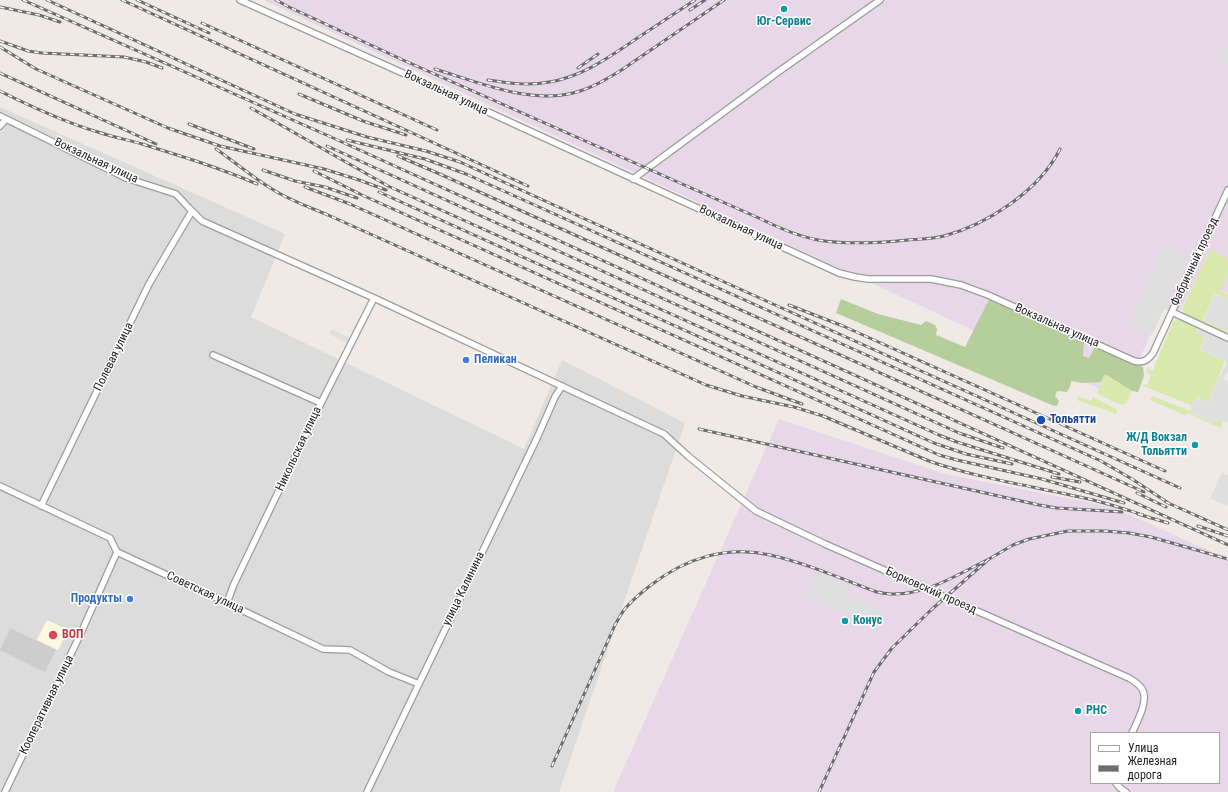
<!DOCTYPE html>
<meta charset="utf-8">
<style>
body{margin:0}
#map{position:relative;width:1228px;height:792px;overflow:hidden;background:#efeae5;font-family:"Roboto Condensed",sans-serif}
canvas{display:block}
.legend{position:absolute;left:1090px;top:732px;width:130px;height:52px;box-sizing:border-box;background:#fff;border:1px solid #a5a5a5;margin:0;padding:5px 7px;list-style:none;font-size:12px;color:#1f1f1f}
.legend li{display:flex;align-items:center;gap:8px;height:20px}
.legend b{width:20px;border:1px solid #a5a5a5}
</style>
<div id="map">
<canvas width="1228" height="792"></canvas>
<ul class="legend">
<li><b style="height:5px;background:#fff"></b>Улица</li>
<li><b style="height:5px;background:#6d6d6d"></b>Железная дорога</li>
</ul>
</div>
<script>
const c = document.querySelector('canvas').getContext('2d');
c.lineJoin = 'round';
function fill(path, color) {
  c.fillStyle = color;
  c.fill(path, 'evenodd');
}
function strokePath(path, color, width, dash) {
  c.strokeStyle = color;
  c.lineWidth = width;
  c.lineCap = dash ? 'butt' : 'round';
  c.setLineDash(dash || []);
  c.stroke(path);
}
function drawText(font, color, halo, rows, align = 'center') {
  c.font = font + ' "Roboto Condensed",sans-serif';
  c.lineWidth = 3;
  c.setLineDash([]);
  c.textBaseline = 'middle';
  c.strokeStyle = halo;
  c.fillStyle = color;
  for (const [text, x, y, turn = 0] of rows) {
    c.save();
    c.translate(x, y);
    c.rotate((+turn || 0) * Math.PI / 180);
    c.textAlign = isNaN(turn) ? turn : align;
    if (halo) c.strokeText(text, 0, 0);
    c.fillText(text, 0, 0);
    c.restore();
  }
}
fill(new Path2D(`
 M0,107L285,234L251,317L524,449L562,360L685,423L559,792H0Z`), '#dddcdc');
fill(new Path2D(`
 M263,0H1228V293L1196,279L1181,309L1172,312L1163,308L1121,399Z
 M779,419L945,474L1112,507L1228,559V792H613ZM1091,733H1219V783H1091Z`), '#e7d7e8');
fill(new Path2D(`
 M47,620L68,630L58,650L37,640Z`), '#fef7e0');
fill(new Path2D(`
 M10,628L56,650L45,672L0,650Z`), '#cdcdcd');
fill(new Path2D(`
 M1210,249L1228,259V273L1220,290L1228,294V299L1215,293L1203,320L1227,331L1226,333L1186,315L1182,309Z
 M1178,318L1199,328L1195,333L1205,338L1200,350L1225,361L1208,402L1197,397L1191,405L1143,386L1144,384L1147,385L1151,376L1147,373V368L1155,371L1154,367L1173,322Z
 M1105,374L1132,391L1127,402L1123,405L1116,403L1097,393Z
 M1078,396L1091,401L1093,397L1116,409L1117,412V414L1077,400Z
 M1152,396L1191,411V413L1211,422H1223L1221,428L1187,413L1186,416L1150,400Z`), '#d9e8ad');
fill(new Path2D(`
 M841,299L878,314L921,325L926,321L935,325L937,329L936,335L965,347L989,300L1084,342L1083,356L1089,358L1095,347L1143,367L1144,376L1138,392L1132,391L1105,374L1101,382L1082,383L1071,381L1070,387L1067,392L1057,391L1055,396L1059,401L1057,406H1054L836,313Z`), '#b6ce9b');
fill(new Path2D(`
 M1224,42L1228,44V66L1216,61Z
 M1163,245L1189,257L1152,335L1127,324Z
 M1215,294L1228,299V331L1204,320Z
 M1199,328L1228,342V372L1224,378L1220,375L1226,365V361L1201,350L1205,339L1196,333Z
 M332,329L353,340L351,345L329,334Z
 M1220,375L1228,383V422H1212L1191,412V405L1197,398L1208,402Z
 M1222,473L1228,475V506L1210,498Z
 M817,571L849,586L846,593L880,610L873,626L805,595Z`), '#dfdfdf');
const minor = new Path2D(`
 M240,0L425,83L839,273L855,277L868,279H931L961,285L988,295L1134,361C1143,363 1147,361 1153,353L1228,190
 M0,116L126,178L176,194L189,208L202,221L374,298L664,434L688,456L756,511L825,544L1129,678C1134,681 1141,685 1143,691C1148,702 1137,722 1132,733
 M0,126L6,119
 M633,179L778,72L880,0
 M1172,312L1228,338
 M213,355L321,403
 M0,486L110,538L117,552L227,603L323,649L350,650L389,672L419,684
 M41,506L149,284L173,243L192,211
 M227,603L234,584L321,403L374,298
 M1116,783L1120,788L1126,792
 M5,792L81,633L117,552
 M367,792L537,438L555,397L562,386`);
strokePath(minor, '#9c9c9c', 8);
strokePath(minor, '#fff', 5.5);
const rail = new Path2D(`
 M23,0L331,137L1228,545
 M47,0L295,114L367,137L426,151L460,162L554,205L1180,488
 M122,0L528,186
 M137,0L209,33
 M276,0L289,7L403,60L761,219C779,228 797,236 818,240C847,245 878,243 908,240C920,239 932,239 944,236C988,224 1039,191 1060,149
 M0,7L39,15L60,22
 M690,10L705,0
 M202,23L437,130
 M0,41L28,51L42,53L124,57L146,62L162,68
 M0,47L36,69L168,128L220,146L324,169L359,180L386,190
 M578,68L598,54
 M435,69C477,82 529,104 573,93C590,89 605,80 620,71L724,0
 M0,73L156,144
 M488,80C508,83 528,86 549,82C582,77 609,57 636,39C656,26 675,13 695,0
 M0,91C32,107 64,122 98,132C113,137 128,140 142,144C181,156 220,168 257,184
 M299,94L363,121L406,135
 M251,108L388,186L939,435L957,442L1059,474
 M189,124L254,149
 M347,140L359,143L425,159L466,174L1101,461L1132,479L1170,504
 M327,146L959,433L1003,448
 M216,149C235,162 252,177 272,189C289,200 309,207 328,215L706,385L742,396L794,407L823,416L929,461C980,479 1033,486 1084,498C1104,502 1124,509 1143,515
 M398,156L442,175L1144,492
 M263,170L295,181L325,187L357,198
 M314,171L362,195L939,455L957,460L1042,479L1124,503
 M305,187L350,204L756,387L802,404
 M379,192L934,443L966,454L1012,464
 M789,305L843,326L1165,471
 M699,429L1039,505L1057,508L1122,512
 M1052,477L1080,482
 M1137,493L1166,507
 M1166,502L1228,530
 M1138,514L1168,523
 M1198,526L1228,536
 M552,766L615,625C618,620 621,614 624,610C632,600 642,592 651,585C686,558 727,545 770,555C806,563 842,579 877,592C882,593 887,594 892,594C927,595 958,574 989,559
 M819,792L874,672L892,648L931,610L989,559L1013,545L1029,539L1068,531H1105L1129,533L1151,537L1228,559`);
strokePath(rail, '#6d6d6d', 3);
strokePath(rail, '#fff', 1.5, [4.5]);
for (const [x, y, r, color] of [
 [784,9,4,"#0f9aa8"],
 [466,360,4,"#3f7fe0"],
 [1041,420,5,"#1a4fb4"],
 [1195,445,4,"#0f9aa8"],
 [130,599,4,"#3f7fe0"],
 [845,621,4,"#0f9aa8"],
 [53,635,5,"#e0444e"],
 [1078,711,4,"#0f9aa8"]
]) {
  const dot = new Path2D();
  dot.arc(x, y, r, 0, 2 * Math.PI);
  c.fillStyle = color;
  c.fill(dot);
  strokePath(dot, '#fff', 1.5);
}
drawText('bold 12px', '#0d838f', '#fff', [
 ["Юг-Сервис",784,22,"center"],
 ["Ж/Д Вокзал",1187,438,"right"],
 ["Тольятти",1187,452,"right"],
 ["Конус",853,621],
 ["РНС",1086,711]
], 'left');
drawText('12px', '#1f1f1f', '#fff', [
 ["Вокзальная улица",446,93,25],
 ["Вокзальная улица",96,161,25],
 ["Вокзальная улица",741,228,25],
 ["Фабричный проезд",1195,262,-65],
 ["Вокзальная улица",1057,326,24],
 ["Полевая улица",114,357,-64],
 ["Никольская улица",299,449,-65],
 ["улица Калинина",464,589,-64],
 ["Борковский проезд",931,591,24],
 ["Советская улица",205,593,25],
 ["Кооперативная улица",47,705,-64]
]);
drawText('bold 12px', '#366cbe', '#fff', [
 ["Пеликан",474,360],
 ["Продукты",122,599,"right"]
], 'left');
drawText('bold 12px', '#164399', '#fff', [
 ["Тольятти",1050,420]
], 'left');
drawText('bold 12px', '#be3a42', '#fff', [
 ["ВОП",62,635]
], 'left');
</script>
